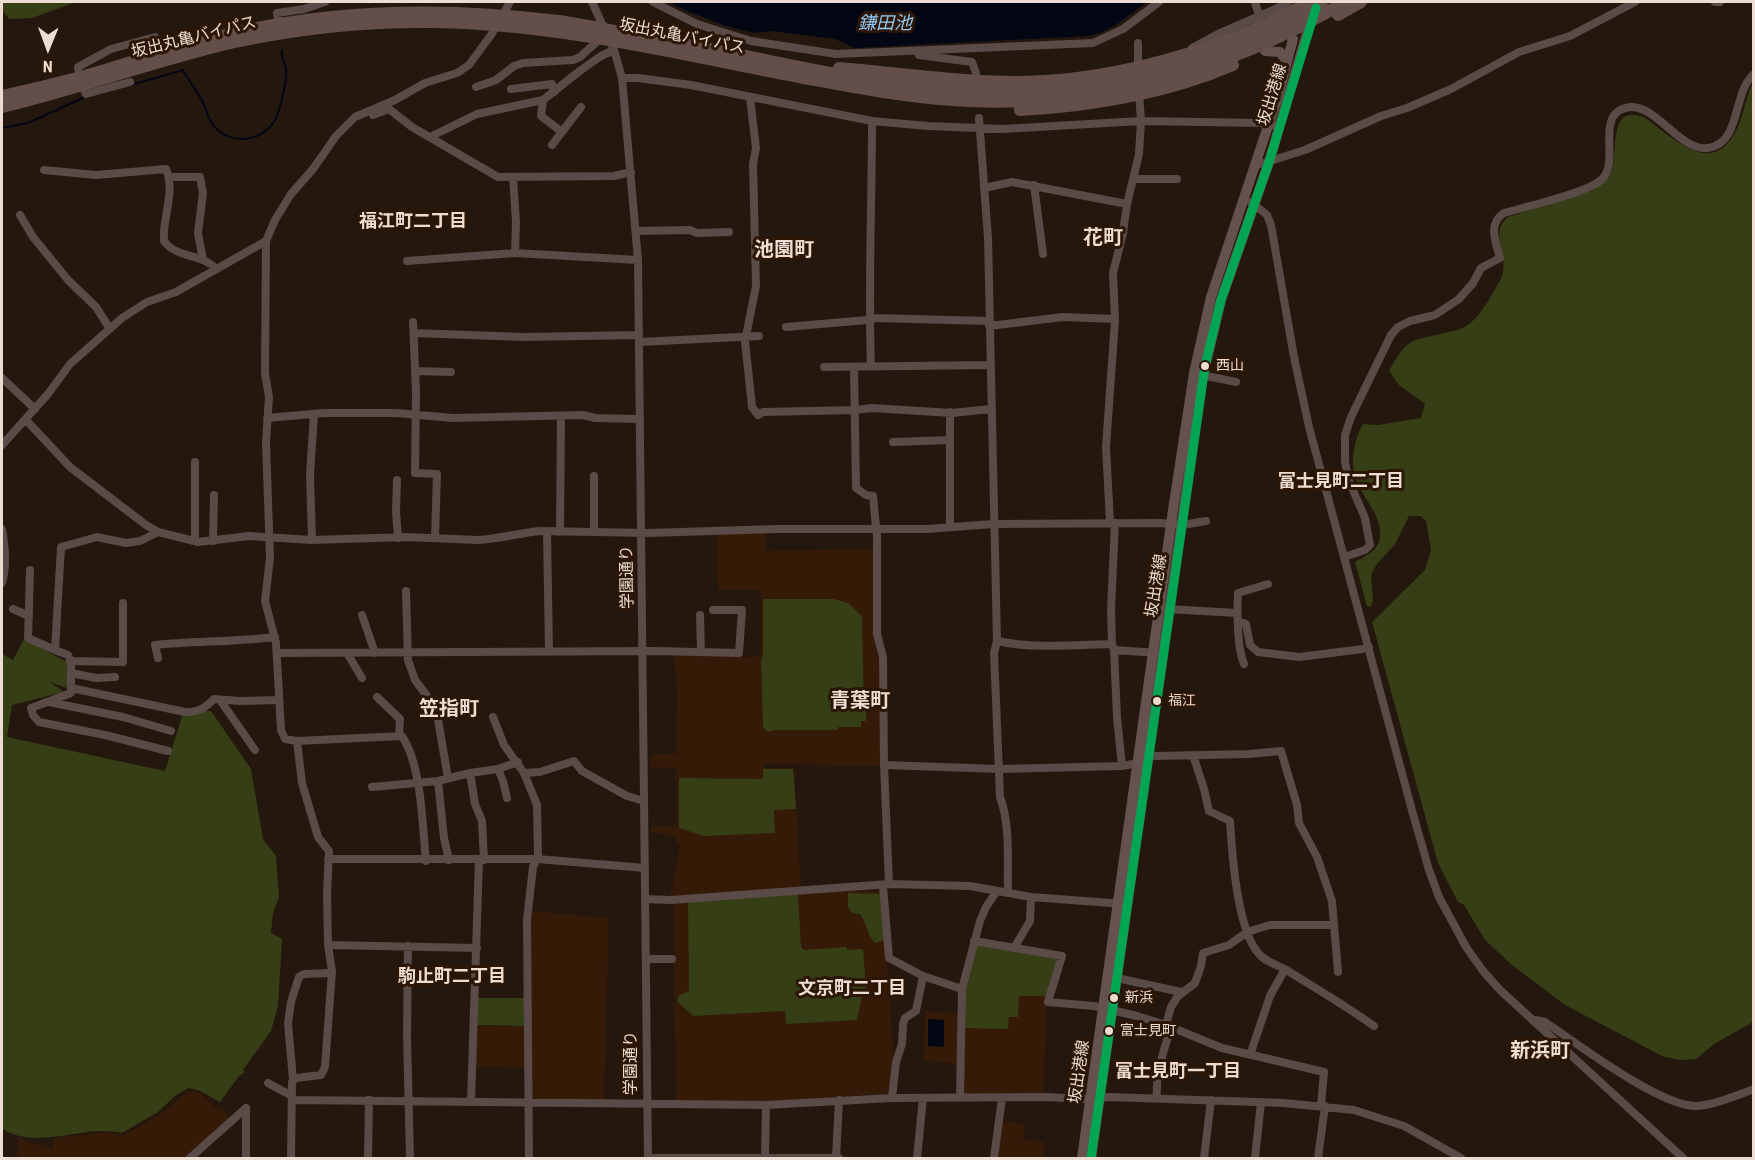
<!DOCTYPE html>
<meta charset="utf-8">
<style>
body{margin:0}
#map{position:relative;width:1755px;height:1160px;overflow:hidden;background:#24170e;font-family:"Roboto Condensed",sans-serif}
canvas{display:block}
.frame{position:absolute;inset:0;border:3px solid #ecdcd2;pointer-events:none}
.north{position:absolute;left:18px;top:18px;width:60px;height:60px;-webkit-text-stroke:4px #2c1606;paint-order:stroke;rotate:181deg;font-size:16px;font-weight:700;line-height:24px;text-align:center;color:#ecdcd2}
.north::after{content:'';display:block;margin:auto;width:21px;height:27px;background:#ecdcd2;clip-path:polygon(50% 0,100% 100%,50% 72%,0 100%)}
</style>
<div id="map">
<canvas width="1755" height="1160"></canvas>
<div class="frame"></div>
<div class="north">N</div>
</div>
<script>
const c = document.querySelector('canvas').getContext('2d');
c.lineJoin = 'round';
function fill(path, color) {
  c.fillStyle = color;
  c.fill(path, 'evenodd');
}
function strokePath(path, color, width, dash) {
  c.strokeStyle = color;
  c.lineWidth = width;
  c.lineCap = dash ? 'butt' : 'round';
  c.setLineDash(dash || []);
  c.stroke(path);
}
function drawText(font, color, halo, rows, align = 'center') {
  c.font = font + ' "Roboto Condensed","Noto Sans JP",sans-serif';
  c.lineWidth = 6;
  c.setLineDash([]);
  c.textBaseline = 'middle';
  c.strokeStyle = halo;
  c.fillStyle = color;
  for (const [text, x, y, turn = 0] of rows) {
    c.save();
    c.translate(x, y);
    c.rotate((+turn || 0) * Math.PI / 180);
    c.textAlign = isNaN(turn) ? turn : align;
    if (halo) c.strokeText(text, 0, 0);
    c.fillText(text, 0, 0);
    c.restore();
  }
}
fill(new Path2D(`
 M765,532L766,551L874,549L880,657L881,766L763,764V768H794L801,887L670,898L680,845L677,844V838L662,833H651V826L677,825L676,768L651,767V754H676L677,690L674,656L757,657L761,654V590H718L717,535Z
 M842,890L882,892L894,1059L890,1093L765,1102L676,1101L673,902Z
 M529,911L609,918L604,1101L533,1100L530,1091Z
 M1058,957L1046,1004L1044,1094H964L963,1065L924,1060L925,1011L963,1014Z
 M476,1026H526V1068L476,1066Z
 M189,1091L201,1093L216,1108L225,1112L231,1120L195,1158H17L18,1137L34,1144L53,1149L54,1138L107,1132L123,1136L159,1115Z
 M1002,1121L1025,1124L1023,1139L1045,1142L1043,1158H997Z`), '#351a08');
fill(new Path2D(`
 M2,2H76L32,18L9,19L2,10Z
 M1753,83V1022L1714,1044L1696,1059L1682,1060L1664,1057L1565,1005L1512,965L1485,940L1464,905L1458,902L1438,863L1372,622L1425,570L1431,550L1426,521L1421,516H1409L1395,544L1376,565L1371,575L1373,601L1370,607L1367,606L1355,562C1364,557 1375,552 1379,542C1387,518 1358,495 1354,473C1351,456 1355,438 1363,424L1378,425L1421,418L1425,404L1399,385L1389,371C1409,335 1411,342 1448,332C1455,331 1463,329 1469,324C1482,314 1491,296 1499,282C1514,259 1486,235 1508,217L1593,190C1601,185 1609,179 1612,170C1618,150 1608,102 1645,118C1673,137 1711,179 1736,131C1744,116 1745,98 1753,83Z
 M763,599H834L848,603L862,616L864,705L866,707V721H861V727H838V730H776L768,732L763,727L761,660L763,655Z
 M24,639L67,662V688L50,682L64,692L12,705L7,737L165,771L184,710L211,711L251,769L263,839L276,856L279,897L273,913L271,933L282,939L278,1006L271,1031L243,1070L245,1072L239,1076L220,1102C208,1096 201,1089 188,1088L175,1096L158,1112L122,1133C83,1124 39,1151 2,1129V654L13,660Z
 M763,769H793L796,809L774,810L775,833L704,836L679,828V778L763,779Z
 M798,893L801,947L804,950L847,947V950L863,949L866,988L863,991L857,1020L786,1024L785,1011L693,1016L678,1002V996L689,991L688,901Z
 M848,893L880,894L884,940L875,943C866,934 868,924 860,914L852,913L848,907Z
 M976,945L1058,957L1049,996H1019L1018,1017H1009L1008,1029L963,1028L964,989Z
 M478,998H526V1026L477,1025Z`), '#363e15');
fill(new Path2D(`
 M670,2H1147C1129,15 1111,32 1088,36L855,48L835,39L771,31L754,33L726,26L687,11Z
 M928,1019L944,1020V1047L928,1046Z`), '#030713');
strokePath(new Path2D(`
 M131,85L183,70C188,80 195,88 200,97C206,106 207,118 214,126C231,147 265,141 276,118C280,108 288,78 286,68C284,61 281,57 282,50
 M2,128L28,123L85,97`), '#030713', 2);
strokePath(new Path2D(`
 M592,2L614,50L622,78L638,260L648,1158H839
 M653,2L697,24L751,41L836,54L1093,43L1123,29L1159,2
 M1255,2L1260,19
 M1715,2H1720
 M279,24L277,13L304,9L325,2
 M1192,48L1218,34L1280,7L1288,2
 M919,55L972,62L976,73
 M1138,72V43
 M622,78H638L691,85L872,121L928,126L1003,129L1141,121L1261,123L1274,125
 M130,82L86,94L79,77L78,67L111,49L155,37
 M476,87L496,80L514,66L523,63L573,60L580,57L601,38
 M511,89L552,84L554,92
 M750,97L756,148L753,164L756,286L745,341L752,407L758,415L763,412L855,410L872,408L952,413L991,409
 M543,100L541,116L562,132
 M373,115L389,109L412,127L498,177L614,176L631,172
 M979,118L988,238L997,641L994,653L1000,797C1011,827 1007,861 1008,893
 M430,137L477,114L543,100L581,70L601,56L614,50
 M552,145L581,107
 M1254,166L1305,150L1381,116L1407,108L1451,89L1519,52L1570,36L1635,2
 M44,170L96,175L166,169C176,193 162,217 164,241C177,259 202,253 216,269
 M169,177H200L203,193L198,233L203,260
 M513,177L516,222L515,253
 M1133,179H1177
 M1034,185L1043,254
 M984,188L1012,182L1127,204
 M1251,202L1267,215L1271,225L1294,357L1309,427L1413,814L1429,870L1439,897L1466,947L1483,971L1500,990L1683,1158
 M20,215L33,237L68,280L96,307L110,329
 M636,231L690,230L697,233L729,232
 M266,241L265,373L269,397L266,442L270,558L265,601L276,643L281,730L285,739L297,741L302,783L318,837L329,851L327,894L328,945L332,971L325,1067L321,1075L296,1078L292,1082L291,1158
 M407,261L515,253L638,260
 M413,322L416,392L415,473L437,474L435,538
 M989,326L1063,317L1115,319
 M786,327L867,320L873,318L989,321
 M414,333L524,337L639,335
 M640,342L759,336
 M824,367L990,365
 M854,367L856,488L866,495L873,496L877,537V634L883,657L884,765
 M871,367C868,285 872,203 872,121
 M415,371L451,372
 M1197,374L1236,382
 M2,378L35,409
 M950,412V527
 M267,418L324,413H396L453,418L583,415L595,418L640,419
 M26,420L70,467L146,525L158,532L198,542L249,536L312,540L406,537L478,540C499,539 519,533 540,531L648,533L777,529H927L993,524L1160,523L1182,525L1206,521
 M893,442L950,440
 M2,445L48,394L70,364L122,318L147,302L176,292L266,241L275,220L291,194L313,169L336,136L355,117L395,100L425,83L457,73L469,65L491,35L510,2
 M195,462V541
 M397,480L396,512L398,538
 M1110,522L1106,447L1115,320L1113,273L1123,233L1127,204L1139,154L1141,121L1139,92
 M1115,523L1111,609L1112,644L1114,650L1117,717L1122,766
 M2,529C5,547 7,565 2,583
 M158,532L140,541L126,543L97,537L61,547L55,650L68,655L71,662V693L31,708L33,715L39,722L105,735L168,751
 M547,532L549,651
 M560,532L561,416
 M594,532V476
 M312,540L310,475L314,414
 M213,541L214,495
 M1344,557L1365,550L1370,545L1365,518L1349,481L1345,462V435L1351,417L1391,335L1398,327L1410,321L1435,315L1459,299L1473,283L1481,268L1500,258C1496,242 1487,224 1504,213C1524,207 1592,192 1603,178C1618,162 1599,121 1620,110C1651,93 1677,152 1708,148C1742,143 1732,92 1754,74
 M30,570L28,638L55,650
 M406,591L408,660L415,680L436,708L448,778
 M13,609L29,616
 M1166,609L1237,613
 M362,615L375,653
 M700,615L701,652
 M1238,621L1246,624L1250,645L1258,652L1299,657L1363,649L1369,647
 M997,641C1034,649 1074,645 1112,644
 M1114,650L1159,653
 M277,653L655,651L739,653L742,610H713
 M347,653L362,678
 M158,658L155,645C195,641 235,642 275,637
 M70,661L123,662V603
 M1244,664C1237,648 1237,611 1238,593L1268,584
 M71,673L96,678L115,677
 M71,688L185,712C199,712 204,709 214,699L240,701L279,700
 M377,697L400,719L399,736
 M220,700L255,750
 M49,702L123,717L171,731
 M493,717L504,745L524,773L537,805L538,856L533,867L527,920L529,1158
 M297,741L402,736C422,767 422,823 426,861
 M1193,755L1204,789L1209,811L1230,821C1232,853 1237,932 1260,955C1267,963 1279,965 1288,971C1317,989 1346,1006 1374,1026
 M498,769L503,781L507,798
 M470,773L475,804L482,821L484,860
 M524,773L540,772L574,761L582,771L627,796L644,801
 M438,781L444,838L449,860
 M372,787L438,781L470,773L498,769L518,762
 M328,859H537L645,868
 M889,884L884,765L1000,769L1122,766L1138,763L1148,757L1155,756L1249,754L1281,751L1297,805L1299,823L1317,857L1332,901L1338,972
 M883,886L889,958L923,976L962,989
 M645,899L671,900L889,884L970,886L1031,897L1124,904
 M974,941L1062,956L1048,1002L1094,1006L1137,1016L1166,1025L1222,1048L1324,1072L1321,1105
 M328,945L477,948
 M408,946L407,1036L410,1158
 M1014,948L1030,921L1031,897
 M646,959H672
 M1117,978L1181,992
 M1533,1021L1535,1020L1545,1022C1578,1044 1659,1106 1696,1106C1712,1106 1738,1095 1754,1089
 M1166,1025L1171,1007L1178,996L1195,983L1201,966L1203,953L1229,945L1247,932L1270,925H1334
 M1250,1055L1270,996L1285,969
 M293,1080L288,1023L291,1002L299,977L304,974L331,973
 M268,1083L292,1096
 M892,1098L896,1062L902,1044L903,1024L905,1018L916,1011L923,976
 M960,1098L962,989L980,921L986,907L997,891
 M1157,1098C1155,1073 1164,1051 1171,1027
 M292,1100L766,1105L892,1098L1047,1097L1082,1099L1110,1097L1284,1103L1354,1110L1404,1126L1461,1158
 M471,1101L479,860
 M190,1158L246,1108
 M246,1158V1108
 M368,1158L369,1100
 M765,1158L766,1105
 M836,1158L839,1100
 M917,1158L923,1098
 M994,1158L1002,1098
 M1204,1158L1211,1100
 M1255,1158L1261,1102
 M1318,1158L1325,1106`), '#5a4a48', 8);
strokePath(new Path2D(`
 M1265,51L1280,52L1287,62
 M1082,1158L1173,510L1194,373L1211,297L1278,96L1293,39
 M1091,1158L1203,375L1221,300L1269,162L1308,30`), '#65524e', 10);
strokePath(new Path2D(`
 M1338,15L1361,2
 M839,68C898,73 957,82 1017,82C1112,82 1227,49 1309,2
 M2,96C29,90 58,83 85,76C136,61 186,44 238,32C344,8 452,8 559,21C624,32 689,45 755,58C838,75 924,94 1010,92C1117,91 1229,59 1322,6
 M2,107C80,88 157,60 235,42C300,28 369,21 435,22C560,24 682,55 804,78C859,88 913,99 969,101C1102,107 1231,69 1345,2
 M1020,110C1094,106 1165,94 1233,65`), '#634e4a', 12);
strokePath(new Path2D(`
 M1091,1158L1205,366L1221,300L1269,162L1316,8`), '#00a651', 9);
for (const [x, y, r, color] of [
 [1205,366,5,"#ecdcd2"],
 [1157,701,5,"#ecdcd2"],
 [1114,998,5,"#ecdcd2"],
 [1109,1031,5,"#ecdcd2"]
]) {
  const dot = new Path2D();
  dot.arc(x, y, r, 0, 2 * Math.PI);
  c.fillStyle = color;
  c.fill(dot);
  strokePath(dot, '#2c1606', 2);
}
drawText('14px', '#ecdcd2', '#2c1606', [
 ["西山",1216,366],
 ["福江",1168,701],
 ["新浜",1125,998],
 ["富士見町",1120,1031]
], 'left');
drawText('16px', '#ecdcd2', '#2c1606', [
 ["坂出丸亀バイパス",682,37,11],
 ["坂出丸亀バイパス",194,38,-14],
 ["坂出港線",1273,95,-73],
 ["学園通り",628,577,-91],
 ["坂出港線",1157,586,-81],
 ["学園通り",632,1063,-90],
 ["坂出港線",1080,1072,-82]
]);
drawText('italic 18px', '#91c9f7', '#2c1606', [
 ["鎌田池",885,24]
]);
drawText('bold 18px', '#ecdcd2', '#2c1606', [
 ["福江町二丁目",413,222],
 ["富士見町二丁目",1341,482],
 ["駒止町二丁目",452,977],
 ["文京町二丁目",852,989],
 ["富士見町一丁目",1178,1072]
]);
drawText('bold 20px', '#ecdcd2', '#2c1606', [
 ["花町",1103,239],
 ["池園町",784,251],
 ["青葉町",860,702],
 ["笠指町",449,710],
 ["新浜町",1540,1052]
]);
</script>
